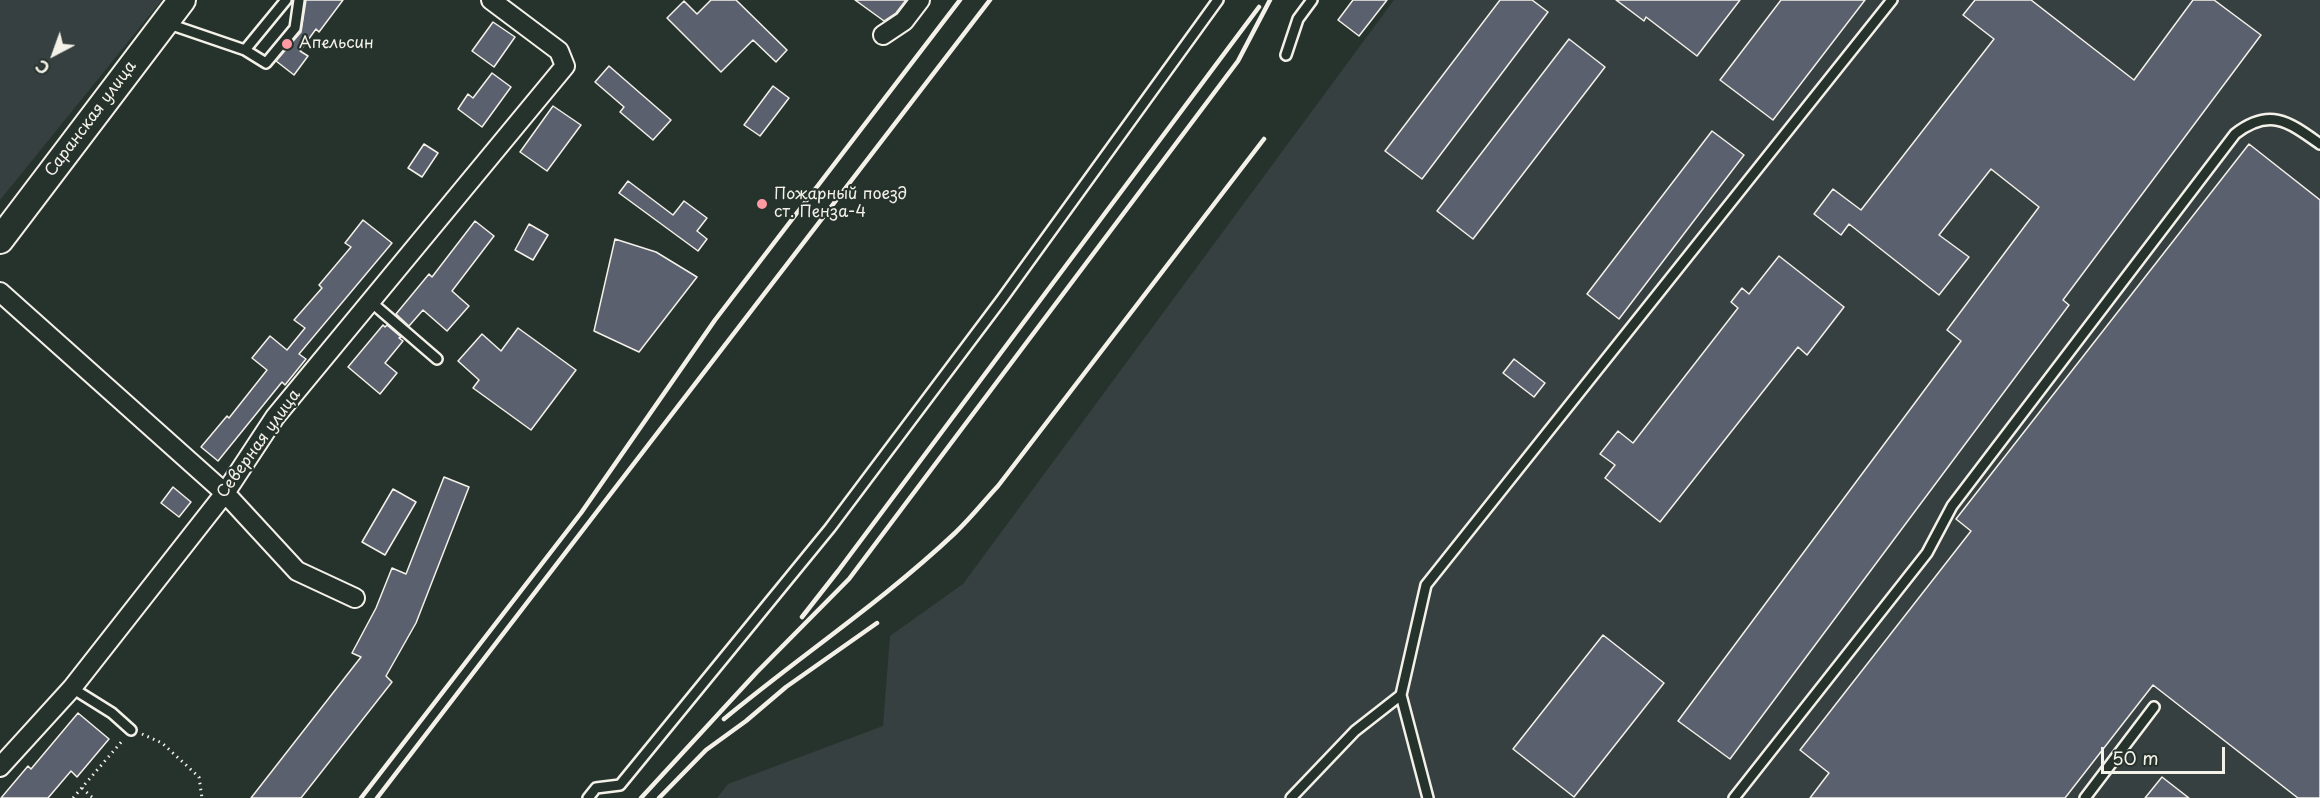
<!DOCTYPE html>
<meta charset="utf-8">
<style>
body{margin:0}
#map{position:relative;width:2320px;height:798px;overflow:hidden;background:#26332d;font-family:"Playpen Sans",sans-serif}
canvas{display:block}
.north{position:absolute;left:24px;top:24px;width:60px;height:60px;-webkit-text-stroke:4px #26332d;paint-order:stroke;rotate:221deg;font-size:16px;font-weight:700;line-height:24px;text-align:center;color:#f4f1e8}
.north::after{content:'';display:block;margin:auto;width:21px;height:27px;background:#f4f1e8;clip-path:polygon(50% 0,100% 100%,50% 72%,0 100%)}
.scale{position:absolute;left:2101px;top:747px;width:124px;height:27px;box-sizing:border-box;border:3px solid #f4f1e8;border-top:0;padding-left:8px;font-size:18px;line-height:21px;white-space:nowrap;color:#f4f1e8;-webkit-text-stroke:4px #26332d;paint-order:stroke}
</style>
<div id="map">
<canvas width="2320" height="798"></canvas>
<div class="north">С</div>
<div class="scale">50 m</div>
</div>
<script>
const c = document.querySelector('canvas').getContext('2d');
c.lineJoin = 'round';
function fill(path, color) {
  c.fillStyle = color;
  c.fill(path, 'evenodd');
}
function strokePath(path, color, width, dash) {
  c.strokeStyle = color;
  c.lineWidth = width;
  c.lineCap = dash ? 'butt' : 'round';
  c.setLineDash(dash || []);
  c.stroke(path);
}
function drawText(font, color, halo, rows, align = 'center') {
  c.font = font + ' "Playpen Sans",sans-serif';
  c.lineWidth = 4.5;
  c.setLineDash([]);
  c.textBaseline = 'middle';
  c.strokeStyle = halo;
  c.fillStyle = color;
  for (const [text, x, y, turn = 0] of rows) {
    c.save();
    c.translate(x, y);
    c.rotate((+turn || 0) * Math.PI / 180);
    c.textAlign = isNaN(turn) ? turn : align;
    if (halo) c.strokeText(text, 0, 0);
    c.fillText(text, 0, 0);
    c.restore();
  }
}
fill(new Path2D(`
 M0,0H162L0,200Z
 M1394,0H2320V798H717L728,784L883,726L890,636L963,584Z`), '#364040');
const building = new Path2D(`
 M306,0H343L319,32L316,29L300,51L308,56L294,75L276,61L301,32Z
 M711,0H736L787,50L776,62L753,40L721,72L667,18L684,1L697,14Z
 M855,0H906L896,13L884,21Z
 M1353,0H1387L1359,36L1338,20Z
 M1500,0H1532L1548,12L1422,179L1385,151Z
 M1616,0H1740L1697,56L1646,17L1644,21Z
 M1781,0H1865L1773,120L1720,80Z
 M1975,0H2031L2134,80L2193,0H2214L2261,35L2063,300L2069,305L1730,759L1678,721L1961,341L1947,330L2039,207L1991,169L1939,235L1969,257L1939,295L1849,224L1841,235L1814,214L1833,189L1861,210L1994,39L1963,15Z
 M493,22L515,37L494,67L472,51Z
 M1569,39L1605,67L1473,239L1437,211Z
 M609,66L671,120L653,140L620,112L624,107L595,82Z
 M492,73L511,87L482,127L458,109L468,94L473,98Z
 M773,86L789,98L760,136L744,125Z
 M553,106L581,125L547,171L520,152Z
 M1712,131L1744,155L1619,319L1587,294Z
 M424,144L438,153L422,177L408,168Z
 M2249,144L2320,200V798H2298L2153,685L2065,798H1810L1829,773L1800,750L1971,531L1956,519Z
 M628,181L673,215L684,201L707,218L697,231L707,239L698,251L619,193Z
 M363,220L392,243L299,354L306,359L285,385L282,382L218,461L201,447L227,416L229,418L267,370L252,358L270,336L287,350L305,328L294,320L322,288L319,285L351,247L345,243Z
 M475,221L494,236L452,291L469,306L447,331L423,310L409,326L396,314L429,274L432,277Z
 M529,224L548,235L533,260L515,250Z
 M615,239L656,252L697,277L639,352L594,331Z
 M1779,256L1844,307L1807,355L1798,347L1660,522L1605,478L1615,465L1600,454L1618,431L1633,443L1738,308L1731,302L1742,288L1749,294Z
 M383,325L385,327L387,325L401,337L399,338L403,341L385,363L397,373L380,394L348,367Z
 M518,328L576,370L531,430L473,388L479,380L458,361L482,334L501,351Z
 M1514,359L1545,383L1534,397L1503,373Z
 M444,477L469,487L416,623L386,676L392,682L301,798H251L361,657L352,653L376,608L392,568L406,574Z
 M173,487L191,502L179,517L161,503Z
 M393,489L416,502L385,555L362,542Z
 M1603,635L1664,683L1574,797L1513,749Z
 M78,713L109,739L77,777L71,771L48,798H1L28,766L31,769Z
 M2162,777L2189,798H2145Z`);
fill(building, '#5a606e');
strokePath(building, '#f4f1e8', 1.5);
const lane = new Path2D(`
 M166,23L245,50L266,63L295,28L299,0
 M245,50L286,0
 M1286,55L1298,19L1312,0
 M371,302L437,359
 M72,688L112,713L131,730
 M588,798L596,788L620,785L830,528L1002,299L1218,0
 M1291,798L1355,731L1401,695
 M1428,798L1401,695L1426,585L1892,0
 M1734,798L1927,553L1952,506L2235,134C2270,107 2289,122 2320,144
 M2085,798L2154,707`);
const street = new Path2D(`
 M883,35L904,21L920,0
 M0,292L225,493L297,571L355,598
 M0,767L72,688L225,493L275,417L565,66L559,51L491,0`);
const secondary = new Path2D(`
 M0,240L182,0`);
strokePath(lane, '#f4f1e8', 14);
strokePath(street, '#f4f1e8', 22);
strokePath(secondary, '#f4f1e8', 30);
strokePath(new Path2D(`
 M142,734L162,743L199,777L202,798
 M82,788L93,798
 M73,798L123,740`), '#f4f1e8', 3, [1.5, 4.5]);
strokePath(lane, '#26332d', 9);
strokePath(street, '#26332d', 18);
strokePath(secondary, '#26332d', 26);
strokePath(new Path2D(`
 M802,617L838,571L1259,7
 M724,719C800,656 883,601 955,533C971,518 984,501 998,486L1264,139
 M361,798L581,513L715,320L960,0
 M377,798L990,0
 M641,798L757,672L849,579L1238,61L1270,0
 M659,798L706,750L746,721L786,687L877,623`), '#f4f1e8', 4.5);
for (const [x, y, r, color] of [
 [287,44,6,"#ff9aa2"],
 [762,204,6,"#ff9aa2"]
]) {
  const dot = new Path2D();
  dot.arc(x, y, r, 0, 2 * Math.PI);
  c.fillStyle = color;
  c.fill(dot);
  strokePath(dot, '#26332d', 2);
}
drawText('16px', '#f4f1e8', '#26332d', [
 ["Апельсин",299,44],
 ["Пожарный поезд",774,195],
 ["ст. Пенза-4",774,213]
], 'left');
drawText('16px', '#f4f1e8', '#26332d', [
 ["Саранская улица",91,119,-53],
 ["Северная улица",259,444,-54]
]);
</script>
